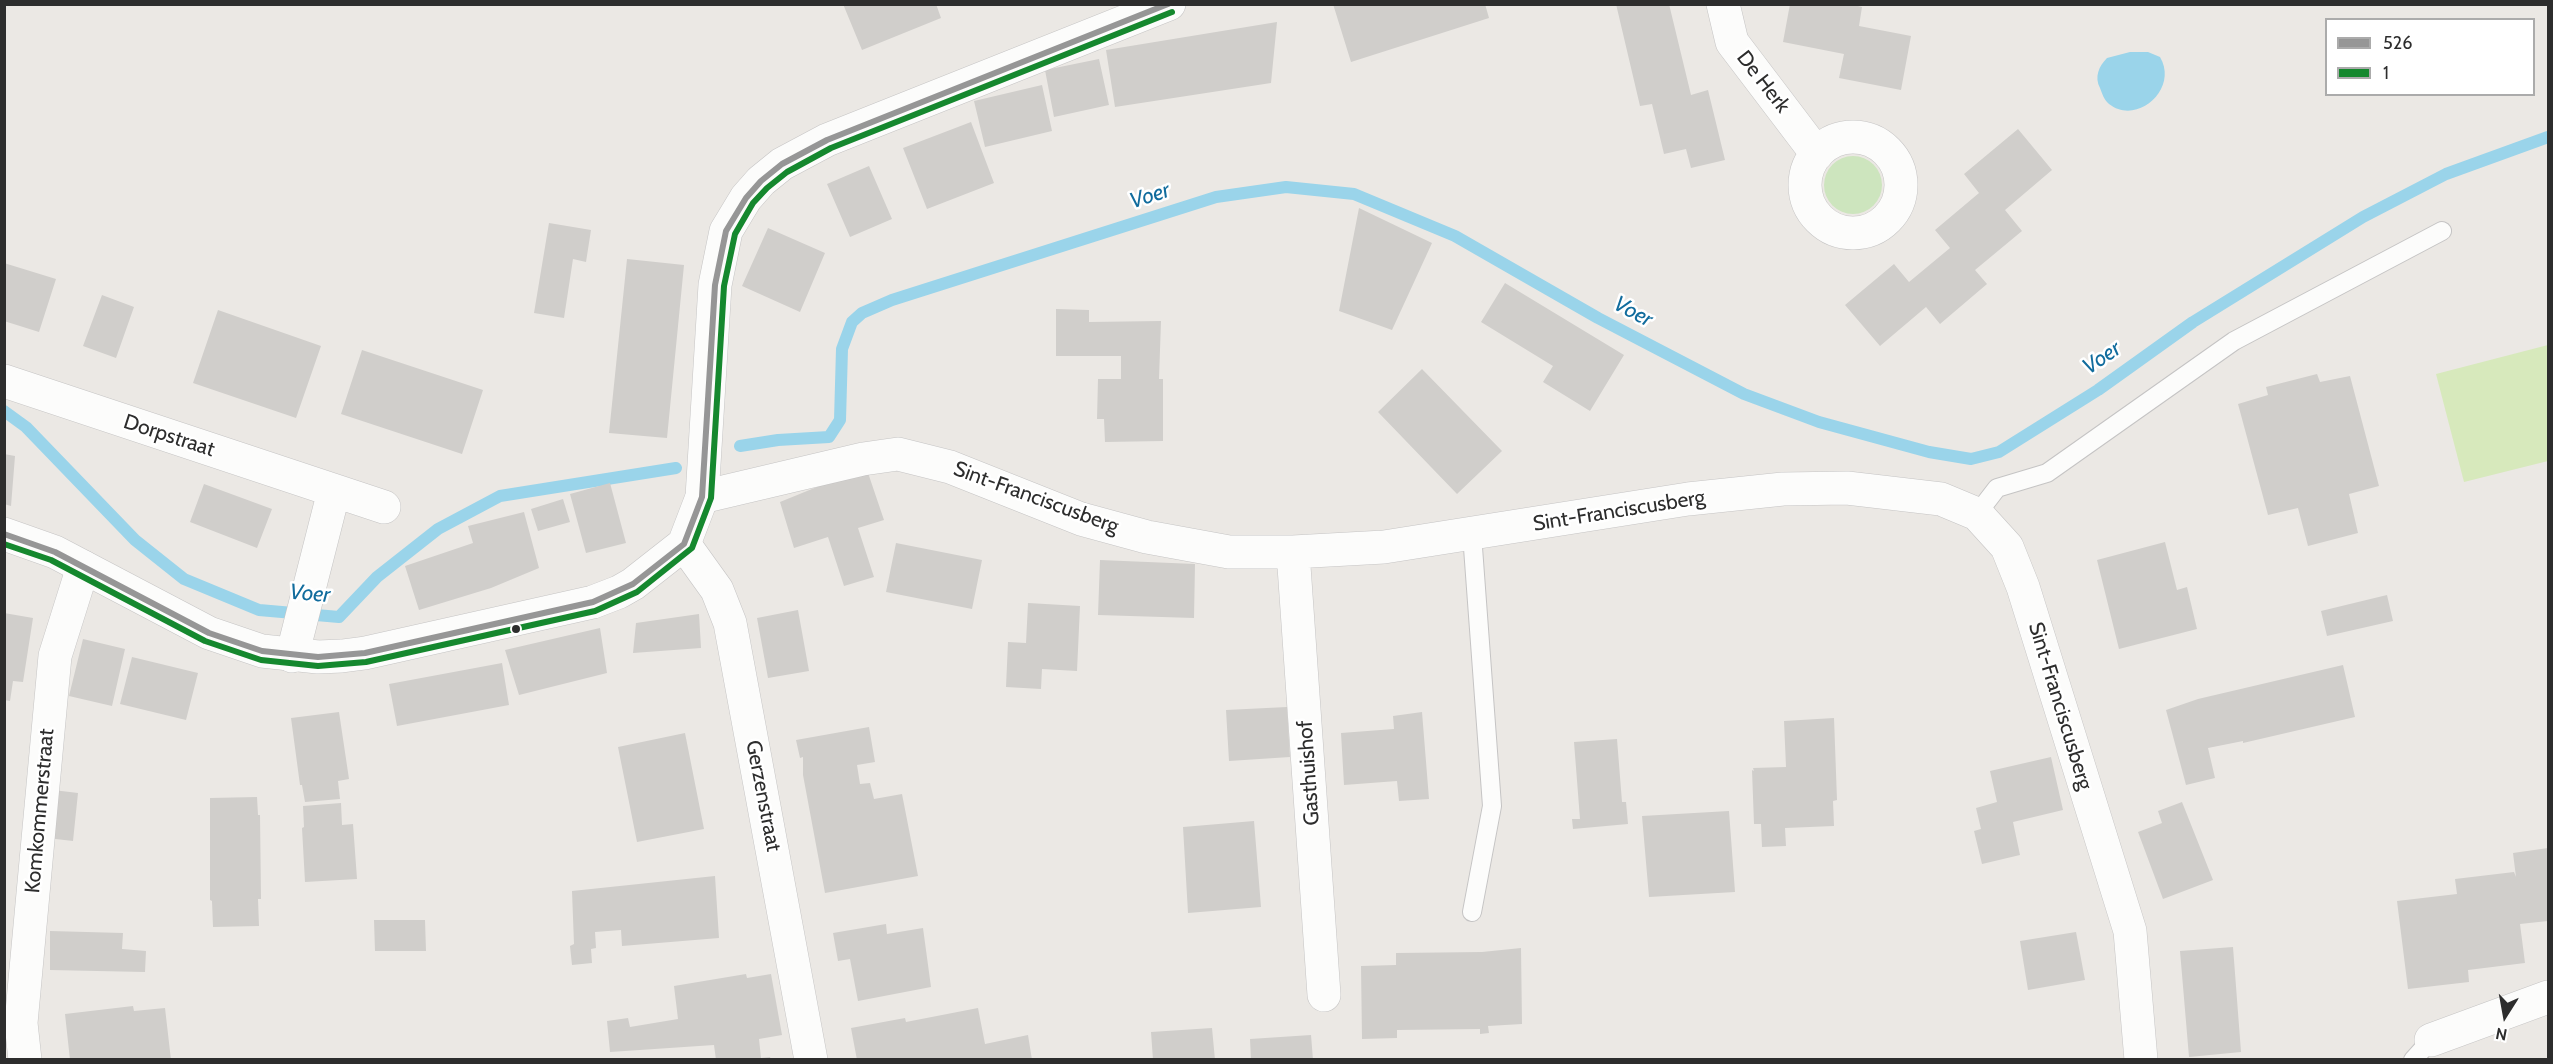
<!DOCTYPE html>
<style>
body{margin:0}
#map{position:relative;width:2553px;height:1064px;overflow:hidden;background:#ebe8e4;font-family:Cabin,sans-serif}
canvas{display:block}
.frame{position:absolute;inset:0;border:6px solid #2d2d2d;pointer-events:none}
.legend{position:absolute;left:2325px;top:18px;width:210px;height:78px;box-sizing:border-box;background:#fff;border:2px solid #ababab;margin:0;padding:8px 10px;list-style:none;font-size:18px;color:#2d2d2d}
.legend li{display:flex;align-items:center;gap:12px;height:30px}
.legend b{width:30px;border:2px solid #ababab}
.north{position:absolute;left:2475px;top:986px;width:60px;height:60px;-webkit-text-stroke:4px #fff;paint-order:stroke;rotate:191deg;font-size:16px;font-weight:700;line-height:24px;text-align:center;color:#2d2d2d}
.north::after{content:'';display:block;margin:auto;width:21px;height:27px;background:#2d2d2d;clip-path:polygon(50% 0,100% 100%,50% 72%,0 100%)}
</style>
<div id="map">
<canvas width="2553" height="1064"></canvas>
<div class="frame"></div>
<ul class="legend">
<li><b style="height:8px;background:#969696"></b>526</li>
<li><b style="height:8px;background:#15882e"></b>1</li>
</ul>
<div class="north">N</div>
</div>
<script>
const c = document.querySelector('canvas').getContext('2d');
c.lineJoin = 'round';
function fill(path, color) {
  c.fillStyle = color;
  c.fill(path, 'evenodd');
}
function strokePath(path, color, width, dash) {
  c.strokeStyle = color;
  c.lineWidth = width;
  c.lineCap = dash ? 'butt' : 'round';
  c.setLineDash(dash || []);
  c.stroke(path);
}
function drawText(font, color, halo, rows, align = 'center') {
  c.font = font + ' Cabin,sans-serif';
  c.lineWidth = 5;
  c.setLineDash([]);
  c.textBaseline = 'middle';
  c.strokeStyle = halo;
  c.fillStyle = color;
  for (const [text, x, y, turn = 0] of rows) {
    c.save();
    c.translate(x, y);
    c.rotate((+turn || 0) * Math.PI / 180);
    c.textAlign = isNaN(turn) ? turn : align;
    if (halo) c.strokeText(text, 0, 0);
    c.fillText(text, 0, 0);
    c.restore();
  }
}
fill(new Path2D(`
 M1824 185a29 29 0 1 1 58 0a29 29 0 1 1-58 0Z`), '#cde5be');
fill(new Path2D(`
 M2548,345V461L2464,482L2436,374Z`), '#d7e9bc');
fill(new Path2D(`
 M2130,52H2148L2160,57C2179,89 2137,126 2109,104C2104,100 2102,93 2100,88C2094,77 2099,66 2107,58Z`), '#9ad4ea');
strokePath(new Path2D(`
 M4,411L26,427L135,540L184,579L259,610L339,617L377,577L438,529L500,496L676,468
 M740,446L778,440L829,437L840,420L842,349L852,322L862,313L892,300L1216,197L1286,187L1354,194L1455,236L1598,318L1744,394L1819,422L1929,452L1971,459L1999,452L2098,390L2193,322L2363,217L2446,174L2548,137`), '#9ad4ea', 12);
fill(new Path2D(`
 M843,4H936L941,18L862,50Z
 M1333,4H1485L1489,18L1351,62Z
 M1616,4H1669L1691,95L1708,90L1725,160L1691,168L1686,149L1664,154L1652,104L1640,106Z
 M1790,4H1850L1862,7L1859,26L1911,36L1901,90L1839,78L1844,54L1783,42Z
 M1277,22L1271,83L1115,107L1106,50Z
 M1099,59L1109,105L1054,117L1045,70Z
 M1042,85L1052,131L985,147L974,101Z
 M971,122L994,183L927,209L903,148Z
 M2018,129L2052,170L2005,210L2022,231L1975,270L1987,284L1940,324L1926,307L1880,346L1845,305L1894,264L1909,282L1950,248L1935,230L1979,193L1964,174Z
 M869,166L892,219L850,237L827,184Z
 M1359,208L1432,243L1392,330L1339,311Z
 M549,223L591,230L586,262L573,259L564,318L534,313Z
 M768,228L825,253L800,312L742,286Z
 M627,259L684,265L667,438L609,433Z
 M4,263L56,279L39,332L4,321Z
 M1505,283L1624,355L1590,411L1543,382L1553,366L1481,322Z
 M102,295L134,307L116,358L83,346Z
 M1056,309L1089,310V322L1161,321L1159,379H1163V441L1105,442L1104,419H1097L1098,379H1121V356H1056Z
 M218,310L321,346L296,418L193,383Z
 M362,350L483,390L462,454L341,414Z
 M1422,369L1502,451L1457,494L1378,412Z
 M2317,374L2320,382L2350,376L2379,486L2349,494L2358,533L2308,546L2298,508L2268,515L2238,404L2268,395L2266,387Z
 M4,454L15,456L11,506L4,504Z
 M866,467L884,520L858,528L874,577L844,586L828,537L794,548L780,502Z
 M610,483L626,543L586,553L570,494Z
 M204,484L272,509L257,548L190,522Z
 M563,499L570,522L538,531L531,509Z
 M524,512L539,568L491,588L419,610L405,566L473,543L468,526Z
 M2165,542L2177,590L2187,587L2197,629L2119,649L2097,560Z
 M896,543L982,560L972,609L886,592Z
 M1100,560L1195,564L1194,618L1098,615Z
 M2387,595L2393,621L2327,636L2321,611Z
 M1028,603L1080,606L1077,671L1042,669L1041,689L1006,687L1008,642L1026,643Z
 M798,610L809,671L768,678L757,618Z
 M4,613L33,618L23,682L13,681L10,701L4,700Z
 M699,614L701,648L633,653L636,623Z
 M600,628L607,673L519,695L505,650Z
 M83,639L125,649L112,706L69,696Z
 M132,657L198,673L186,720L120,704Z
 M502,663L509,705L397,726L389,684Z
 M2343,665L2355,717L2243,743V741L2208,748L2215,778L2186,785L2166,710L2198,699Z
 M1287,707L1290,757L1229,761L1226,710Z
 M339,712L349,779L338,781L340,799L305,802L302,785H300L291,718Z
 M1422,712L1429,799L1399,801L1397,781L1344,785L1341,733L1394,729L1393,716Z
 M1834,718L1837,800L1833,801L1834,826L1785,828L1786,846L1762,847L1761,824H1754L1752,770L1754,771L1753,768L1786,767L1784,721Z
 M869,727L875,762L857,765L860,784L870,783L874,799L902,794L918,876L825,893L803,775V757L800,758L796,740Z
 M685,733L704,829L637,842L618,747Z
 M1617,739L1622,802H1626L1628,824L1573,829L1572,819H1580L1574,742Z
 M2051,757L2063,810L2013,822L2020,855L1982,864L1974,831L1981,829L1976,808L1997,802L1990,771Z
 M53,790L78,793L73,841L47,838Z
 M257,797L258,815H260L261,899H258L259,926L213,927L212,901L210,900V798Z
 M2182,802L2213,880L2163,899L2138,832L2162,823L2158,811Z
 M341,803L342,825L353,824L357,879L305,882L302,828L304,827L303,806Z
 M1729,811L1735,892L1649,897L1642,816Z
 M1254,821L1261,907L1188,913L1183,827Z
 M2548,848V921L2520,924L2525,963L2468,970L2469,982L2408,989L2397,901L2457,894L2455,879L2514,872L2516,877L2513,853Z
 M715,876L719,938L622,946L621,930L595,932L596,948L591,949L592,963L572,965L570,946L574,944L572,891Z
 M374,920H425L426,951H375Z
 M886,924L887,934L923,928L931,987L858,1001L850,959L838,961L833,933Z
 M50,931L123,933L122,949L146,951L145,972L50,970Z
 M2076,932L2085,980L2028,990L2020,941Z
 M2233,947L2241,1052L2189,1057L2180,951Z
 M1521,948L1522,1024L1488,1026L1489,1033L1480,1034V1029L1397,1030V1038L1362,1039L1361,966L1396,965V953L1482,952Z
 M746,974L747,978L771,974L782,1035L759,1039L761,1058L770,1057L771,1060H716L714,1045L610,1052L607,1021L628,1018L630,1027L678,1019L674,986Z
 M133,1006L134,1011L165,1008L171,1060H70L65,1014Z
 M978,1008L985,1044L1028,1035L1032,1060H857L851,1028L905,1018L906,1022Z
 M1212,1028L1215,1060H1153L1151,1032Z
 M1311,1035L1313,1060H1251L1250,1039Z`), '#d0cecb');
const service = new Path2D(`
 M1977,514L1997,488L2047,473L2234,341L2442,231
 M1472,912L1492,806L1472,534
 M2413,1060L2431,1040`);
const minor = new Path2D(`
 M1723,4L1732,42L1817,154
 M1805 185a48 48 0 1 1 96 0a48 48 0 1 1-96 0Z
 M4,381L384,507
 M702,497L863,459L898,454L950,467L1081,519L1147,537L1229,552H1293L1384,547L1688,499L1783,489L1847,488L1941,499L1977,514L2007,547L2023,587L2130,931L2141,1060
 M684,544L717,590L730,623L811,1060
 M1293,552L1324,995
 M292,656L334,491
 M2431,1040L2548,997
 M25,1060L21,1023L55,656L83,567`);
const tertiary = new Path2D(`
 M4,534L55,552L209,633L262,651L318,657L342,656L365,653L593,602L619,592L633,584L684,544L702,497L715,285L726,231L746,198L761,181L782,164L827,140L1169,4`);
strokePath(service, '#c5c4c4', 20);
strokePath(minor, '#c5c4c4', 34);
strokePath(tertiary, '#c5c4c4', 34);
strokePath(service, '#fcfcfb', 18);
strokePath(minor, '#fcfcfb', 33);
strokePath(tertiary, '#fcfcfb', 33);
strokePath(new Path2D(`
 M4,534L55,552L209,633L262,651L318,657L365,653L593,602L633,584L684,544L702,497L715,285L726,231L746,198L761,181L782,164L827,140L1168,4`), '#969696', 6);
strokePath(new Path2D(`
 M4,544L51,560L205,641L261,660L318,666L366,662L595,611L637,592L692,548L711,498L724,286L735,234L753,203L767,188L787,172L831,148L1172,12`), '#15882e', 6);
for (const [x, y, r, color] of [
 [516,629,5,"#2d2d2d"]
]) {
  const dot = new Path2D();
  dot.arc(x, y, r, 0, 2 * Math.PI);
  c.fillStyle = color;
  c.fill(dot);
  strokePath(dot, '#fff', 2);
}
drawText('21px', '#2d2d2d', '#fff', [
 ["De Herk",1763,82,52],
 ["Dorpstraat",169,436,18],
 ["Sint-Franciscusberg",1036,498,20],
 ["Sint-Franciscusberg",1619,511,-9],
 ["Sint-Franciscusberg",2060,706,73],
 ["Gasthuishof",1309,773,-94],
 ["Gerzenstraat",763,796,79],
 ["Komkommerstraat",40,811,-85]
]);
drawText('italic 22px', '#116c9d', '#fff', [
 ["Voer",1150,196,-18],
 ["Voer",1633,312,28],
 ["Voer",2102,358,-34],
 ["Voer",310,594,5]
]);
</script>
